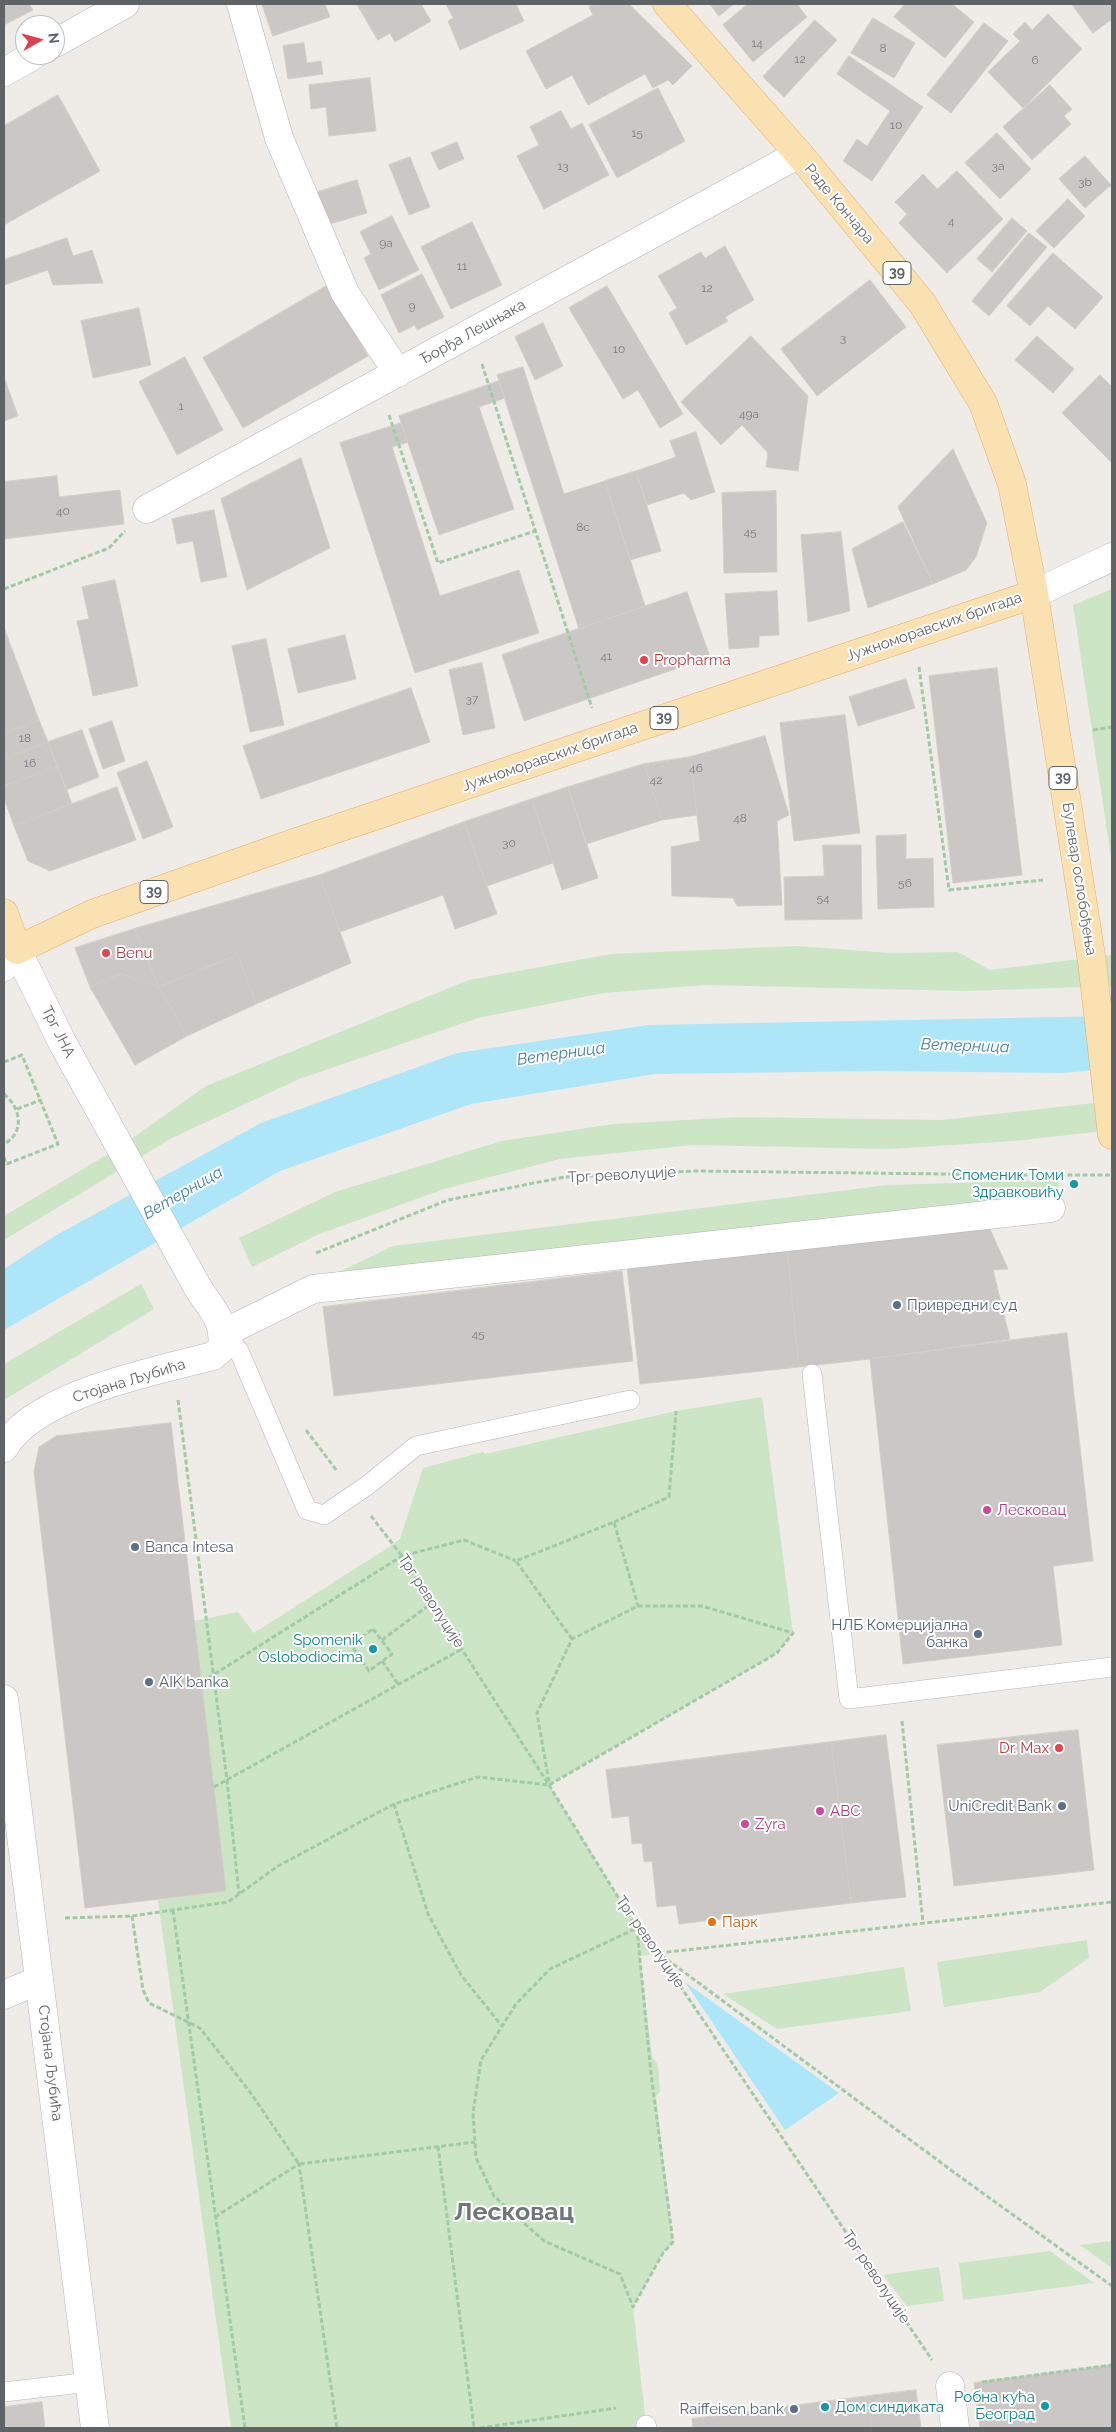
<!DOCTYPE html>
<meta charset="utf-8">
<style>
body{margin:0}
#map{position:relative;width:1116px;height:2432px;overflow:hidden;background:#efece7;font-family:Raleway,sans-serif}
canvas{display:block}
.frame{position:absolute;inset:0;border:5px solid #5e6366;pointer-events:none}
.north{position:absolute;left:15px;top:15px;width:50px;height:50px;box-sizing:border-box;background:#fff;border:1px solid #bfc1c2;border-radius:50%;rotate:83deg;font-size:14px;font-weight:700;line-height:20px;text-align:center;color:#5e6366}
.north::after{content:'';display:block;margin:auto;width:18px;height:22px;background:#dc4050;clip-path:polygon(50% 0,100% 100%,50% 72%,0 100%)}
</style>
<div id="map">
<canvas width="1116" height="2432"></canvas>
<div class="frame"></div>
<div class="north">N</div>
</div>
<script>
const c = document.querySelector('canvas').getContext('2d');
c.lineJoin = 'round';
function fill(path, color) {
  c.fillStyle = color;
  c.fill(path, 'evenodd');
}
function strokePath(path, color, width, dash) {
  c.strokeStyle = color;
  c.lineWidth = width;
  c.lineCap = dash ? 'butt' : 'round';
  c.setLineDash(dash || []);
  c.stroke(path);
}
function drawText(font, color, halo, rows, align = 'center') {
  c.font = font + ' Raleway,sans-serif';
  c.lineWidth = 4;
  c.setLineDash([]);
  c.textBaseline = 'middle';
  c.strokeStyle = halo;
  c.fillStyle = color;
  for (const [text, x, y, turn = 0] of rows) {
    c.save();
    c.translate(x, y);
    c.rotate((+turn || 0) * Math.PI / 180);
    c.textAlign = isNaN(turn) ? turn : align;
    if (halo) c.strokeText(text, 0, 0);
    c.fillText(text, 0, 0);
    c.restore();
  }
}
fill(new Path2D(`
 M1112,589V864L1073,605Z
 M797,946L889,953L958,952L990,970L1112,955V986L967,991L705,985L604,993L478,1018L299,1079L172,1138L4,1240V1216L120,1147L206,1086L469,980L611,954Z
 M1112,1101V1130L1015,1141L889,1149L692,1145L560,1159L444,1189L317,1235L252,1267L239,1238L335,1192L502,1141L613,1124L740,1117L942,1120Z
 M1058,1180L1060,1200L314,1284L393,1246L888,1185Z
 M141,1284L154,1309L4,1400V1364Z
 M762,1397L793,1633L777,1653L549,1785L637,1928L658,1953L640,1956L652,2057L658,2065L660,2092L656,2096L673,2242L663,2253L633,2307L646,2425L626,2428H231L158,1900L226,1891L194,1621L238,1612L254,1633L389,1547L400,1539L423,1468L483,1452L485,1454L676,1411Z
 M1087,1940L1089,1958L1040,1992L944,2007L937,1962Z
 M904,1967L911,2011L777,2029L723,1994Z
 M1112,2241V2268L1080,2245Z
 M1050,2251L1094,2283L963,2300L959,2263Z
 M939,2267L944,2301L907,2306L883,2275Z`), '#cbe5c5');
fill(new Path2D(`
 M1112,1016V1069L1061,1073L879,1071L655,1074L471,1104L280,1171L4,1330V1269L53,1237L261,1123L457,1053L649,1025Z
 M685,1982L839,2093L785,2130Z`), '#ade5f9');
const building = new Path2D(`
 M4,4H29L33,10L4,25Z
 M262,4H325L330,17L273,36Z
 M357,4H421L431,21L395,42L390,33L378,40Z
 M446,4H516L524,21L460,50L448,21L453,18Z
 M596,4H629L692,66L673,85L668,80L653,88L645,74L588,105L572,75L546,89L526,51L593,15L589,7Z
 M710,4H734L719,16Z
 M748,4H797L807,17L753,62L723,25Z
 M905,4H952L974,22L945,58L894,17Z
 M1072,4H1112V19L1093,33Z
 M1048,14L1082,49L1023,108L988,72L1020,41L1013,34L1025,22L1032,30Z
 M873,18L915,43L894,78L851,53Z
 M815,20L837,40L784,97L763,77Z
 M984,23L1008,41L951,113L927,95Z
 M304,43L307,63L321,61L323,74L288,79L283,46Z
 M849,56L923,107L872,181L843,161L857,139L867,146L890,111L837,74Z
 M370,78L376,131L329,136L326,107L311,109L309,85Z
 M1050,85L1072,109L1064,116L1071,124L1032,160L1003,127Z
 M658,88L685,141L617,178L589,125Z
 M58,95L100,171L4,225V126Z
 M561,111L571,129L582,123L609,175L544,209L517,156L539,145L530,127Z
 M997,133L1031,169L1000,199L965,163Z
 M457,142L464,159L439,170L431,153Z
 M1085,156L1111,185L1085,208L1059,179Z
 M410,157L430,207L409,215L389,165Z
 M957,171L1003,219L947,273L899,223L907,214L895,202L923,174L937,189Z
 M357,180L367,213L323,226L314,193Z
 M1068,199L1085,216L1054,248L1036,231Z
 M392,216L419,270L379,290L364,258L371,254L360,232Z
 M1012,218L1027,231L992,272L977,259Z
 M472,222L502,285L451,309L421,247Z
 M1029,233L1047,247L989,316L972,301Z
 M67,238L73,256L92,250L103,283L53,285L48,270L4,285V260Z
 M725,246L754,300L725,317L728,321L686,345L669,313L677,308L658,276L701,252L705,258Z
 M1053,253L1103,297L1075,329L1048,306L1030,326L1007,306Z
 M422,274L444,317L417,330L415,325L399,333L381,295Z
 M870,280L906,327L817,396L781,349Z
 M328,285L368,356L243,428L203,358Z
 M607,286L683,414L660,428L638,390L623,399L569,308Z
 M139,308L151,365L93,378L81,321Z
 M543,323L563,366L535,380L515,337Z
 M751,336L808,396L798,471L766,467L768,453L742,425L721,445L681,402Z
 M1037,336L1074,369L1053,393L1015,360Z
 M185,357L223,430L177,455L139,382Z
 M523,367L564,494L605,481L645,606L579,629L497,375Z
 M1100,375L1112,387V463L1062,413Z
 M4,377L18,416L4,421Z
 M499,381L505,398L479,407L514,509L439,535L399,416Z
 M401,423L408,442L392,447L440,596L519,570L539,633L415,673L340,443Z
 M696,432L715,492L691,500L684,493L647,505L636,471L676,457L670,441Z
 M953,449L987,523L976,557L966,570L933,584L898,507Z
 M301,458L330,548L247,590L221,499Z
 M636,471L661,551L630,560L605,481Z
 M57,476L59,497L120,490L124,524L4,539V482Z
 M776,491L777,572L724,573L722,493Z
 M214,510L227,577L201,582L193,541L177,544L172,519Z
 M903,522L933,584L868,608L852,549Z
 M841,532L850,611L808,622L801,535Z
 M115,580L138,686L93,696L77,621L89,619L82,587Z
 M777,591L779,635L759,636V647L729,649L725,594Z
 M687,592L710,657L524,721L502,655Z
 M4,628L39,720L4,734Z
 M345,635L356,679L298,693L288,649Z
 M266,639L284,725L250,732L232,646Z
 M482,663L495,728L463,735L449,670Z
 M997,668L1022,875L953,883L929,676Z
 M906,679L915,708L858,726L849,697Z
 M411,688L430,742L261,799L243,746Z
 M845,715L860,833L794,841L780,723Z
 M39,720L48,742L4,759V734Z
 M112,721L125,761L103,769L89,729Z
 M82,730L99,777L66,790L48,742Z
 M765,736L789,815L777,821L782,905L737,906L733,898L672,896L671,847L700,841L690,757Z
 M48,742L58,767L4,786V759Z
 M690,757L697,815L662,820L644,764Z
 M147,761L173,827L143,839L117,773Z
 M644,764L662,820L586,844L568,787Z
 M58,767L72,804L14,826L4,798V786Z
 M117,787L136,840L50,871L28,861L14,826Z
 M568,787L598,878L562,890L532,799Z
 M532,799L553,863L487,886L464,822Z
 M464,822L497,914L455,929L443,895L340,932L320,875Z
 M906,835V859L933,858L934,907L878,909L876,836Z
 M823,845H861L862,919L785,920L784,877L824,876Z
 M320,875L351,963L256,1004L238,955L159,987L134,929Z
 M134,929L159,987L122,974L90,987L75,948Z
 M238,955L256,1004L187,1036L159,987Z
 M122,974L159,987L187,1036L135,1065L90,987Z
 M989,1227L1008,1269L993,1270L1010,1339L870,1359L799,1367L787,1250Z
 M787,1250L799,1367L640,1384L627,1267Z
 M622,1271L633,1361L334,1396L323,1307Z
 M1067,1333L1093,1561L1053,1566L1062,1645L903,1664L870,1359Z
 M171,1423L226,1891L85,1908L34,1472L39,1447L56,1436Z
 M1078,1730L1094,1870L954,1886L937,1745Z
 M886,1735L906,1897L851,1903L831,1742Z
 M831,1742L851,1903L679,1924L676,1905L657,1907L652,1861L644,1862L642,1843L632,1844L629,1816L612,1818L606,1770Z
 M1112,2365V2428H980L974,2383Z
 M916,2390L921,2428H872L868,2396Z
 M868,2396L872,2428H693L692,2419Z
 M42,2402L45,2428H4V2407Z`);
fill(building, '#cbc7c4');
strokePath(building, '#d4cdc5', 1);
const service = new Path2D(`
 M224,1333L239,1351L307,1510L324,1515L368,1485L416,1446L630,1400
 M812,1374L849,1699L1112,1667
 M4,2392L90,2382
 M646,2425L647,2428`);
const pedestrian = new Path2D(`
 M224,1333L313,1289L1051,1208
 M950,2386L955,2428`);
const minor = new Path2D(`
 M241,4L279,138L345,293L398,373
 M55,43L125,4
 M4,72L34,55
 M147,509L799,154
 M4,1995L39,1980`);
const tertiary = new Path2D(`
 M1034,594L1112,557
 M4,967L17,950L62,1042L198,1288C211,1308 226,1322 222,1348L213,1356C156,1371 34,1394 4,1448
 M4,1699L95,2428`);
const primary = new Path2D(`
 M667,4L799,154L922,303L983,403L1012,484L1034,594L1092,962L1112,1135
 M4,913L17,950L92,914L294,843L1034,594`);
strokePath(service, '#b2b5b8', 20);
strokePath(pedestrian, '#b2b5b8', 29);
strokePath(minor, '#b2b5b8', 29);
strokePath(tertiary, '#b2b5b8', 29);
strokePath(primary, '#e7ad68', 29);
strokePath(new Path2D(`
 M482,364L592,708
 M389,415L438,563L535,531
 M4,589L109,548L125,531
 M919,667L949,890L1043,880
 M1093,730L1112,727
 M4,1062L22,1055L58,1144L4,1165
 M4,1094C20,1107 26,1132 4,1144
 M17,1109L41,1100
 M4,1157L6,1165
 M1060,1175H1112
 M316,1253L448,1200L565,1177L696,1171L1027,1175
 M178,1400L227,1780L239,1894
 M306,1430L337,1471
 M371,1516L402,1556L549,1785L637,1928L658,1953L932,2360
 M614,1522L669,1497L676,1411
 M373,1629L392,1654L369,1671L351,1645Z
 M572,1639L516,1561L614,1522L638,1606
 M382,1640L432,1603
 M382,1661L398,1684
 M202,1682L402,1556L464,1540L516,1561
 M902,1721L923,1923
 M214,1787L462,1649
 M394,1804L428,1914L461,1975L501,2025
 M173,1910L245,2428
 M132,1916L143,1990L149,2003L200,2028L250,2092L299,2164L475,2142
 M65,1918L132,1916L228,1902L278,1866L394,1804L478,1777L549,1785L777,1653L793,1633L702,1606H638L572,1639L537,1713L549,1782
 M637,1928L651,2074L673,2242L663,2253L633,2307L620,2274L544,2241L494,2196L476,2158L473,2113L481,2060L516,2004L550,1969Z
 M659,1953L1112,1902
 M661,1955L959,2176L1112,2286
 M438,2146L474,2428
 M215,2217L299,2164L337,2428
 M982,2382L1112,2365
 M480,2428L616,2408`), '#a2caa6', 3, [5, 2.5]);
strokePath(service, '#fff', 19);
strokePath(pedestrian, '#fff', 28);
strokePath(minor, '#fff', 28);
strokePath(tertiary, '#fff', 28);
strokePath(primary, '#f9e1b2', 28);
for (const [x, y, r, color] of [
 [644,660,5,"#e0444e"],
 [106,953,5,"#e0444e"],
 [1074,1184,5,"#0f9aa8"],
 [897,1305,5,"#5c6f8a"],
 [987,1510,5,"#d1479c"],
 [135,1547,5,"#5c6f8a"],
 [978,1634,5,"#5c6f8a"],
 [373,1649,5,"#0f9aa8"],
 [149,1682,5,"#5c6f8a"],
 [1059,1748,5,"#e0444e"],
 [1062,1806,5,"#5c6f8a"],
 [820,1811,5,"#d1479c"],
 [745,1824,5,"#d1479c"],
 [712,1922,5,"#e8710a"],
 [1045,2406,5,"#0f9aa8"],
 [825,2407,5,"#0f9aa8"],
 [794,2409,5,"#5c6f8a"]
]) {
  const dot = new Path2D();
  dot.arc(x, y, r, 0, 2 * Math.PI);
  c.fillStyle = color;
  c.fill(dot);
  strokePath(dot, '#fff', 2);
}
drawText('12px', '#797c7e', null, [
 ["14",757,43],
 ["8",883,48],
 ["12",800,59],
 ["6",1035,60],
 ["10",896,125],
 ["15",637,133],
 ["13",563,166],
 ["3a",998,166],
 ["3b",1085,182],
 ["4",951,221],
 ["9a",386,243],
 ["11",462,266],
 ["12",707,288],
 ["9",412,306],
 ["3",843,338],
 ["10",619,349],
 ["1",181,406],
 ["49a",749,414],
 ["40",63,511],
 ["8c",583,527],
 ["45",750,532],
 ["41",606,656],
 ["37",472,699],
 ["18",25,738],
 ["16",30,763],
 ["46",696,768],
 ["42",656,780],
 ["48",740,818],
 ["30",509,843],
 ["56",905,883],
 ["54",823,898],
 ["45",478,1334]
]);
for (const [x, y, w] of [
 [897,273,28],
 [664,718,28],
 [1063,778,28],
 [154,892,28]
]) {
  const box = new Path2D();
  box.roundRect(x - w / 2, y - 11.5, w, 23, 4);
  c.fillStyle = '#fff';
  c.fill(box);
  strokePath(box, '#5e6366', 1);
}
drawText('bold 14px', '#5e6366', null, [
 ["39",897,273],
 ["39",664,718],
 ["39",1063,778],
 ["39",154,892]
]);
drawText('15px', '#5e6366', '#fff', [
 ["Раде Кончара",839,204,50],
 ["Ђорђа Лешњака",473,332,-29],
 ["Јужноморавских бригада",934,627,-19],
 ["Јужноморавских бригада",550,757,-19],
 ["Булевар ослобођења",1079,879,81],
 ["Трг ЈНА",58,1032,63],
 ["Трг револуције",622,1175,-3],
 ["Стојана Љубића",129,1381,-17],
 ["Трг револуције",431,1601,57],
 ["Трг револуције",650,1942,55],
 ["Стојана Љубића",50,2063,83],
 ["Трг револуције",876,2277,56]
]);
drawText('15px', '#be3a42', '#fff', [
 ["Propharma",654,660],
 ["Benu",116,953],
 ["Dr. Max",1049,1748,"right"]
], 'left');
drawText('15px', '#0d838f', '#fff', [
 ["Споменик Томи",1064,1175],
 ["Здравковићу",1064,1192],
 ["Spomenik",363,1640],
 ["Oslobodiocima",363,1657],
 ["Робна кућа",1035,2397],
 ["Београд",1035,2414],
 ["Дом синдиката",835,2407,"left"]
], 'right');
drawText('15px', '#4e5e75', '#fff', [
 ["Привредни суд",907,1305],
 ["Banca Intesa",145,1547],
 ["НЛБ Комерцијална",968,1625,"right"],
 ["банка",968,1642,"right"],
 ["AIK banka",159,1682],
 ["UniCredit Bank",1052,1806,"right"],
 ["Raiffeisen bank",784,2409,"right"]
], 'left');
drawText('15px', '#b23c85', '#fff', [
 ["Лесковац",997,1510],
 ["ABC",830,1811],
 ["Zyra",755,1824]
], 'left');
drawText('15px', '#c56008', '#fff', [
 ["Парк",722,1922]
], 'left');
drawText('italic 16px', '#447d99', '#fff', [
 ["Ветерница",965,1046,2],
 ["Ветерница",561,1054,-8],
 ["Ветерница",183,1193,-30]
]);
drawText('bold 25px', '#6f7578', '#fff', [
 ["Лесковац",514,2212]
]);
</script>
